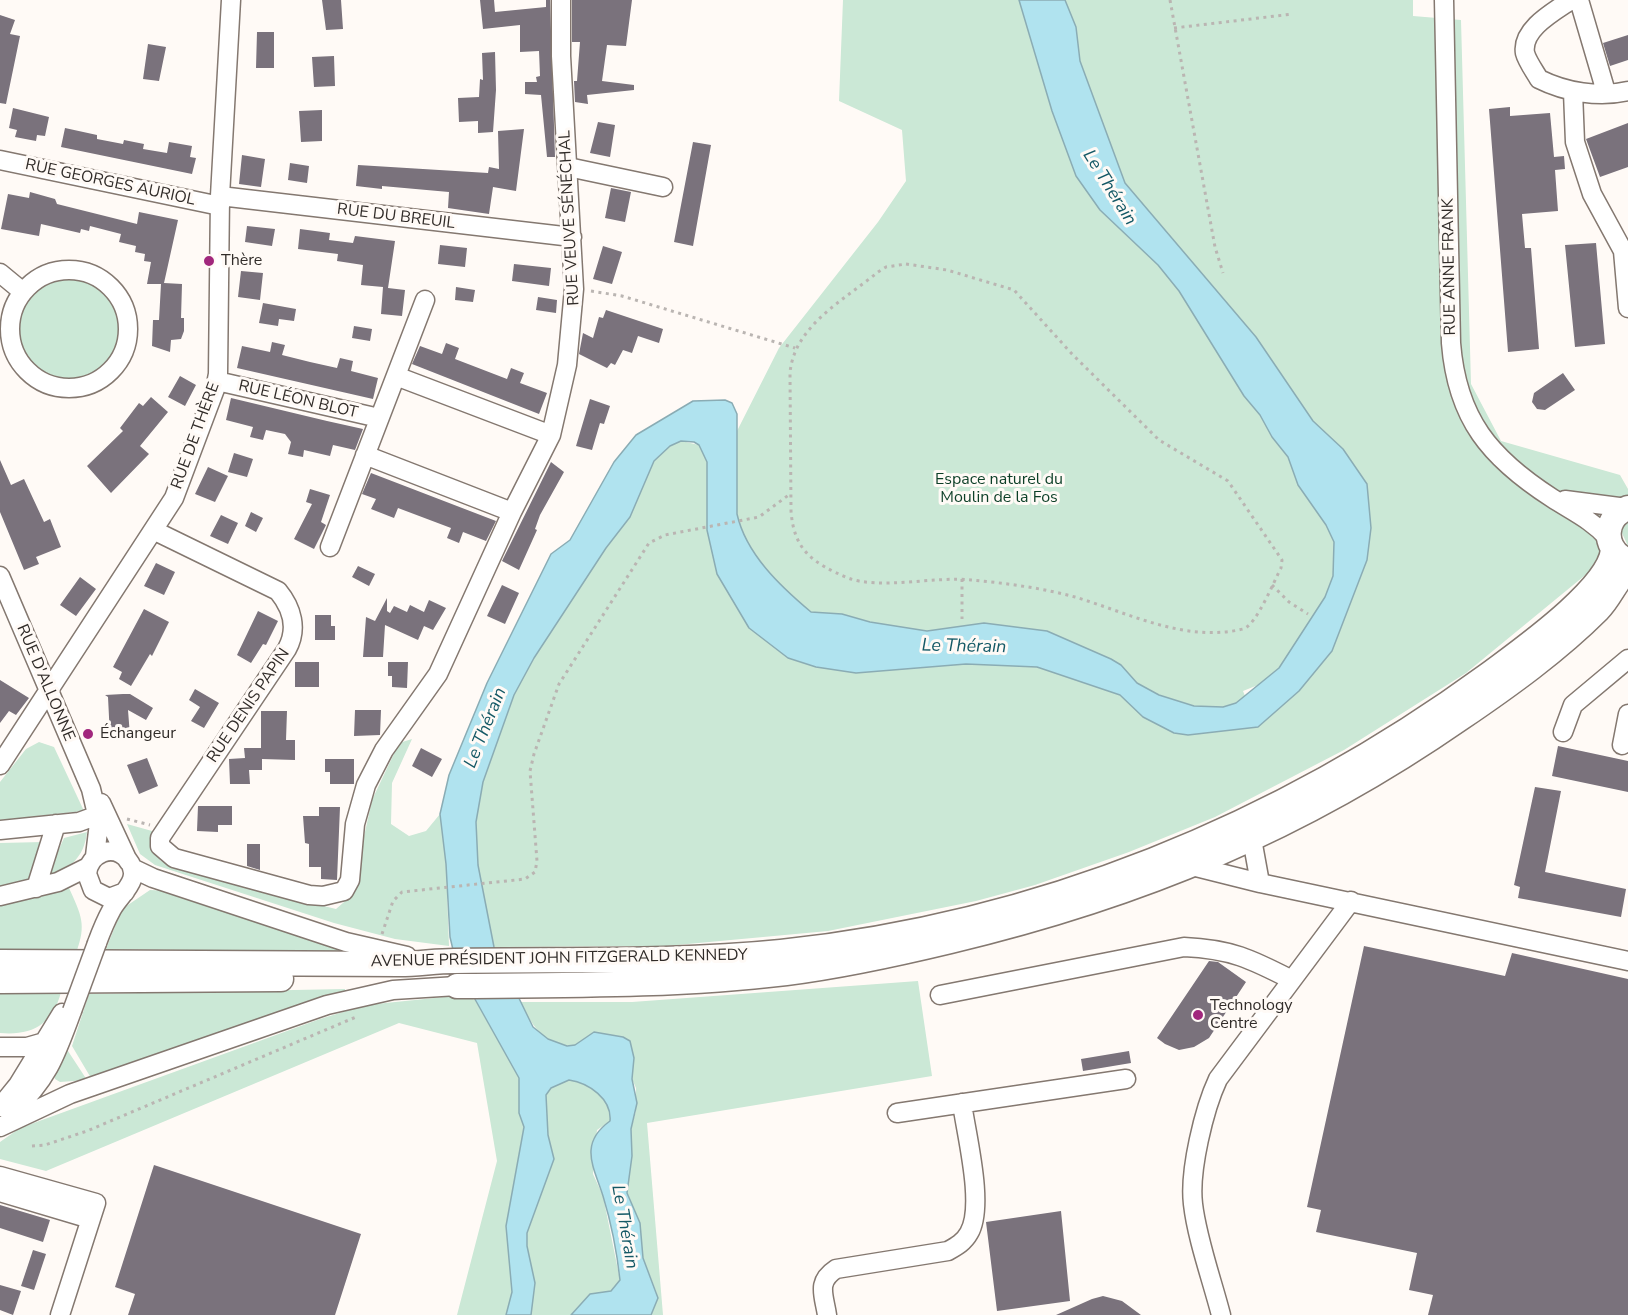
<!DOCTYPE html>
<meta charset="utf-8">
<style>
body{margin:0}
canvas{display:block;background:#fffaf6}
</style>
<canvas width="1628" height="1315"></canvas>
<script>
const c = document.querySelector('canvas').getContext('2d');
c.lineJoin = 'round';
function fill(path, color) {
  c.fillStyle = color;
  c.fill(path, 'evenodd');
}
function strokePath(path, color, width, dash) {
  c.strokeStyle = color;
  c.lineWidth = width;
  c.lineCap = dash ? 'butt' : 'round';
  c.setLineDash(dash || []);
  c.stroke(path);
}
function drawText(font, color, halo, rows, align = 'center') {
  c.font = font + ' "Nunito Sans",sans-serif';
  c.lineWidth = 6;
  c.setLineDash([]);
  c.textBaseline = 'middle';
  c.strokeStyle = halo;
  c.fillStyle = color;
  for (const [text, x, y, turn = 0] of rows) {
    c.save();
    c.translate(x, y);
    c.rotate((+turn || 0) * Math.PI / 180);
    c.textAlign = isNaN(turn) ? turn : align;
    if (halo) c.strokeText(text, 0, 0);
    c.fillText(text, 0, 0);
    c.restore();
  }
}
fill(new Path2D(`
 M843,0H1019L1052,111L1100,210L1158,265L1179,291L1244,396L1260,415L1272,437L1288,457L1298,485L1326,525L1334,542L1333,576L1325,597L1303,635L1279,668L1263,683L1243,691L1258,727L1299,691L1332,651L1367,560L1371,528L1367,484L1343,449L1313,421L1256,337L1125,183L1080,61L1076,27L1065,0H1413V16L1461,20L1471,384L1501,441L1620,475L1628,489V546L1621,531L1589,572L1466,673L1344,750L1215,817L1129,852L1035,885L976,901L828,931L666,946L494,947L478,865L476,822L483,782L514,695L534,658L606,548L630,517L654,461L670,446L681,441L699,445L707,462L737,431L779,348L878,222L906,181L902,130L839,101Z
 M17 328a52 52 0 1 1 104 0a52 52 0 1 1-104 0Z
 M412,739L392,783L391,824L409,836L426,831L440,814L446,864L449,946L395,939L334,923L155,865L140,854L127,824L152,831V849L161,861L242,886L336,909L351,896L372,800L399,743Z
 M39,742L54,747L84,811L0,820V782L26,749Z
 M87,832C84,858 70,869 46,878L64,838Z
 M43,842L29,881L0,887V843Z
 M69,888C81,915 87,924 76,953H0V904Z
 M150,890L169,891L356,952L106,949L122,909Z
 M918,981L932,1076L647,1123L663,1315H651L658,1298L656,1291L643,1258L640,1223L627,1193L632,1156L631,1129L636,1111V1088L632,1079L634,1058L630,1041L623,1037L594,1032L575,1045C546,1049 531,1024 520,1002H632Z
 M345,989V994L91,1078L72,1046L89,994Z
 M0,992H61C53,1024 32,1036 0,1033Z
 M464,995L475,1000L519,1078V1113L524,1126L506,1226L512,1292L506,1315H457L497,1161L477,1043L399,1023L46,1171L0,1159V1142L20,1128L320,1019L366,1005Z
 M66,1048L87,1080L60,1082L55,1079L54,1075Z
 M569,1080C589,1083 612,1099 610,1121L597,1130L593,1174L603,1196L620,1280L611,1291L590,1294L571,1315H531L535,1283L527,1246V1233L554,1159L548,1135L546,1095L551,1088Z`), '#cbe8d6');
const water = new Path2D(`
 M1019,0H1065L1076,27L1080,61L1125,183L1256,337L1313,421L1343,449L1367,484L1371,528L1367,560L1332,651L1299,691L1258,727L1188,735L1174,733L1143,717L1120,695L1037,667L966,664L856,673L816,667L788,658L749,628L717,574L707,530V462L699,445L694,442L681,441L670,446L654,461L630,517L606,548L534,658L514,695L483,782L476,822L478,865L494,947L533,1027L548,1039L567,1046L575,1045L594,1032L623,1037L630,1041L634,1058L632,1079L637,1103L631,1129L632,1156L627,1193L640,1223L643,1258L658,1298L651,1315H571L590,1294L611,1291L620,1280C617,1253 611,1222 603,1196C594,1167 578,1144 610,1121C612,1099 589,1083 569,1080L551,1088L546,1095L548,1135L554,1159L527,1233V1246L535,1283L531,1315H506L512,1292L506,1226L524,1127L519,1113V1078L462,976L454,954L450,937L446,864L440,814L449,775L487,683L551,554L570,540L614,462L636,435L693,401L725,400L732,403L737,414V514C746,554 780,586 811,612L842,614L870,622L927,631L984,623L1047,631L1111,659L1121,665L1137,683L1159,695L1194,706L1223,707L1236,703L1279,668L1325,597L1333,576L1334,542L1326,525L1298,485L1288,457L1272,437L1260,415L1244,396L1179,291L1158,265L1100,210L1076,176L1052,111Z`);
fill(water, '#b0e3ef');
strokePath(water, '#8aacb4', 1.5);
fill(new Path2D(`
 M322,0H341L343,29L326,30Z
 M480,0H494L495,12L546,7V0H550L555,157H547L541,95L525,94V82H537L536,77L540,76L539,51L520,52V25L483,29Z
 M572,0H632L626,46L607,45L602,81L634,85V90L587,95L588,104L575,102L574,81H577L580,42H572Z
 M0,15L15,20L10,34L20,36L6,104L0,103Z
 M257,32H274V68H256Z
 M1628,35V60L1610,66L1603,43Z
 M148,44L166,47L159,81L143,79Z
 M495,52L496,90L493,132L478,133V121L459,122L458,98L479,97L480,79L483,80L482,53Z
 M334,56L335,86L314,87L312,57Z
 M1510,107V116L1550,113L1554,157L1564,156L1565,169L1555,170L1558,211L1522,214L1525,248H1531L1539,349L1508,352L1489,109Z
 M13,108L49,117L45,136L37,135L36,141L15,137L17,130L9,128Z
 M322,110V141L301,142L299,111Z
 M598,122L615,125L610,157L590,153Z
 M1628,123V167L1600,177L1586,139Z
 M65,128L97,135V139L123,144L124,140L144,144L143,149L167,153L169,142L192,146L190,157L196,158L192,174L61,147Z
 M524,129L516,191L493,187L489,214L448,208L449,192L382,186V189L356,186L358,165L488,173L489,167L499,169L498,131Z
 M693,142L711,145L693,246L674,242Z
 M242,155L265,159L261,187L239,184Z
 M290,163L309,166L307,183L288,180Z
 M611,188L631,192L625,222L605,218Z
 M30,192L55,199L57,204L137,224L139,212L178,220L164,283L182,284L181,318H184V331L181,339L171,340L170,352L152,346L153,320H159L161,284H147L151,262L144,261L145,254L135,252L136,246L119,242L121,234L90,226L89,231L81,229L80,233L41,224L39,236L1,229L8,194L29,198Z
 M247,226L275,229L272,246L245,242Z
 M300,229L330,233L329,240L353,243L355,236L395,241L388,288L405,290L402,316L381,314L383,287L361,285L363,265L337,261L338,254L298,249Z
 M1596,243L1605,344L1575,347L1565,245Z
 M440,245L467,248L465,267L438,264Z
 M603,246L622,252L612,284L593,279Z
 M514,264L551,268L549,286L512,281Z
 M241,271L263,273L260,300L238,297Z
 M456,287L475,290L473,302L455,300Z
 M538,297L557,300L556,313L536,310Z
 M263,303L296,309L294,321L279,319L278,326L259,323Z
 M606,310L663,329L659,343L638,336L632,353L623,350L615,365L611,363L607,368L579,354L583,333L593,338L599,317L603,318Z
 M354,326L372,329L370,341L352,338Z
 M272,342L285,345L282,355L310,362L337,368L340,358L353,361L351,371L378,378L373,399L237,368L242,346L270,352Z
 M446,343L459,348L455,359L507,379L511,368L524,373L520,383L547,393L539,414L412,364L420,346L442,354Z
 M1563,373L1575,390L1545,410L1537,409L1532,402L1534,393Z
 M180,376L196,385L185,406L168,397Z
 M151,397L168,412L140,446L149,454L111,493L87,466L123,431L120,428L139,403L143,406Z
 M231,398L327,421L363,429L355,450L333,445L330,456L304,450L303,457L288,454L291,442L285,434L266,430L263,440L250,437L253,427L226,420Z
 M590,399L610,406L604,424L600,423L592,450L576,446Z
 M234,453L253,459L247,477L228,472Z
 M0,460L11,485L24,479L44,522L50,519L61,547L36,557L39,564L24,570L0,512Z
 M551,462L564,472L540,515L535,529L537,530L519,570L502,561Z
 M208,467L228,476L215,502L195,494Z
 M371,473L496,521L486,541L463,532L459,543L447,538L451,528L398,508L394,518L371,509L376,499L362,494Z
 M310,489L330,495L321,522L326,525L314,549L294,539L312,504L306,502Z
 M251,512L263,518L256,532L245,526Z
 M221,515L238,523L228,544L210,536Z
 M156,563L175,572L164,595L144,586Z
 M358,566L375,574L369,586L352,577Z
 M80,577L96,589L76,616L60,605Z
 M502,585L519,593L505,624L487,616Z
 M387,598V611L390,613L394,606L407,612L410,605L424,612L429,600L446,608L433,630L424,626L418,640L385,625L383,657H363L366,617L375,621Z
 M144,609L169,622L152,656L150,654L131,686L119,679L122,672L113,667Z
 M258,611L278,621L266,645L263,644L251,663L237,655Z
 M315,615H331V626H335V640H315Z
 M295,662H319V687H295Z
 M388,662H408L407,688L392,687V676H388Z
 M0,680L29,698L16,715L9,711L0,723Z
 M195,689L219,703L204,728L191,721L200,707L189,700Z
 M123,694H130L153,708L146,720L128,710L130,736L110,737L108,697L105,695Z
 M355,710H381L380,735L354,736Z
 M261,711H287L286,740H295V760L262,759V770H249L250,784H230L229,759L245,758L244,748H261Z
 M1558,746L1628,761V792L1552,776Z
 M421,748L442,759L432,777L412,766Z
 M147,758L158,786L139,794L127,765Z
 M325,759H354V784H330V772H325Z
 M1535,787L1561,791L1545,872L1626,889L1621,917L1518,898L1520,887L1514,885Z
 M198,806H232V825H218V832L197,831Z
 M319,807H340L337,880L321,879V867H309V844L305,843L303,816H319Z
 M247,844H260V870L247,866Z
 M1364,946L1505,976L1512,953L1628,979V1315H1428L1433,1295L1409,1290L1417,1253L1316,1232L1321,1210L1307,1207Z
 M1209,961L1218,962L1246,982L1209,1038L1194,1047L1179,1050L1165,1044L1157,1038Z
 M1129,1051L1131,1063L1083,1071L1081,1059Z
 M154,1165L361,1234L335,1315H128L135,1294L115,1287Z
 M0,1205L50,1220L43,1242L0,1228Z
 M1061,1211L1070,1301L997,1311L986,1222Z
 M33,1250L46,1254L34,1290L21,1286Z
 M0,1285L21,1291L13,1315L0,1310Z
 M1103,1296L1122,1301L1141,1315H1056L1092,1299Z`), '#7a727c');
const minor = new Path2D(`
 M1444,0L1451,343C1457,419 1490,458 1552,498C1572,511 1592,520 1608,538
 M1571,0C1555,11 1521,29 1525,53C1527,61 1535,72 1539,79C1565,92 1599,98 1628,91
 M1579,0L1606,92
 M1573,92L1575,142L1592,194L1623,251L1628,308
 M0,160L220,206
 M568,167L663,187
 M220,196L572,237
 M10 329a59 59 0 1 1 118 0a59 59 0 1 1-118 0Z
 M0,273L23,292
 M396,376L551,435
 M217,381L379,418
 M365,455L512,512
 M1565,500L1628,508
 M153,530L278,591C292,608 298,629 287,649L160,838V846L174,858L309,895L323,896L344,891L350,880L355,824L366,785L384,750L438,674L512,512L551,435L567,365L574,289L561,56V0
 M330,547L425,300
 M0,576L91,789L99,823L95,856
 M1563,732L1573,705L1628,659
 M1622,745L1628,714
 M0,765L174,498L215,389L218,374L220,196L231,0
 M101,803L128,861
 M0,830L79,822L98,815
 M1192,866L1260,883L1252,839
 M132,868L153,878L346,942L407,956
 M1260,883L1628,961
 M36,888L56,824
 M0,896L58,882L88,867
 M97,943C101,932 106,920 112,909C121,893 143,879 128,860C113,842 89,854 87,874L93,890L109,898L125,892
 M940,995L1184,947C1231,949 1251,959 1292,980
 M0,1047H27L48,1041
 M0,1107L18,1085L62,1013
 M897,1113L1126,1079
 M10,1115C47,1080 55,1058 72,1011
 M0,1127L70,1094L327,1005L393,990L457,986
 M0,1176L96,1203L60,1315
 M0,1192L90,1219
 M827,1315C824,1295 816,1282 836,1269L948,1251C957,1246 964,1242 969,1233C985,1206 966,1134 962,1103
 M1221,1315C1212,1280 1197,1239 1193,1204C1189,1171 1204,1109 1218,1079L1351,901`);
const major = new Path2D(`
 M1624,559C1602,546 1604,517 1628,508
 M0,962L400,964C418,964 436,961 454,961C563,959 672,963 781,952C1038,925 1280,827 1488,675C1520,651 1609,589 1613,550
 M0,981L281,979
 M457,986C567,985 677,986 786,973C841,966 896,954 950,941C1139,896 1301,829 1461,718C1508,686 1557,651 1598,610C1610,598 1616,581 1628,569`);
strokePath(minor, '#847870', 21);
strokePath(major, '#847870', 27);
strokePath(new Path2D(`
 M1170,0L1215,247L1223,273
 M1174,28L1293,14
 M906,264L947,270L1014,290L1072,354L1159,440L1228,481L1282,560L1281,568C1274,581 1256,626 1243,629C1185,643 1129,613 1075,597C1042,588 1005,583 971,580C936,576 879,590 848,578C813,563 794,551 791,511L790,373C794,326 844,300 878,272L886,267Z
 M591,291L622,296L795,348
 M962,579V619
 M1272,585L1289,602L1308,614
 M127,819L150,825
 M382,934L393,901L402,892L525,879L535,872L537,861L530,771L534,754L559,684L649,543L665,535L759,517L790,494
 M32,1146L45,1145L87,1131L356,1017`), '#bab5b2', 3, [3, 4.5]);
strokePath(minor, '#fff', 18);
strokePath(major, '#fff', 24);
const minorBridge = new Path2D(`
 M72,1011L97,943`);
strokePath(minorBridge, '#847870', 21, []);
strokePath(minorBridge, '#fff', 18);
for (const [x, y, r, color] of [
 [209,261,6,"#a1277d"],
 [88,734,6,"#a1277d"],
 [1198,1015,6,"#a1277d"]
]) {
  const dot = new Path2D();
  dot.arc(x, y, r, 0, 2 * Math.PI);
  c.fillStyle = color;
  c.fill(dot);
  strokePath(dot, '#fffaf6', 2);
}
drawText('16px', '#312c29', '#fffaf6', [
 ["RUE GEORGES AURIOL",110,183,12],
 ["RUE DU BREUIL",396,217,7],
 ["RUE VEUVE SÉNÉCHAL",570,218,-93],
 ["RUE ANNE FRANK",1450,267,-91],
 ["RUE LÉON BLOT",298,400,13],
 ["RUE DE THÈRE",196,436,-70],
 ["RUE D'ALLONNE",45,683,67],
 ["RUE DENIS PAPIN",249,706,-56],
 ["AVENUE PRÉSIDENT JOHN FITZGERALD KENNEDY",559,959,-1]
]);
drawText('16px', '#312c29', '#fffaf6', [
 ["Thère",221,261],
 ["Échangeur",100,734],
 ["Technology",1210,1006],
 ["Centre",1210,1024]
], 'left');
drawText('16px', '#0c3f27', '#fffaf6', [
 ["Espace naturel du",999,480],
 ["Moulin de la Fos",999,498]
]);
drawText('italic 18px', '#145966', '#fffaf6', [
 ["Le Thérain",1109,188,58],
 ["Le Thérain",964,647,1],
 ["Le Thérain",486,728,-68],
 ["Le Thérain",624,1227,80]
]);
</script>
